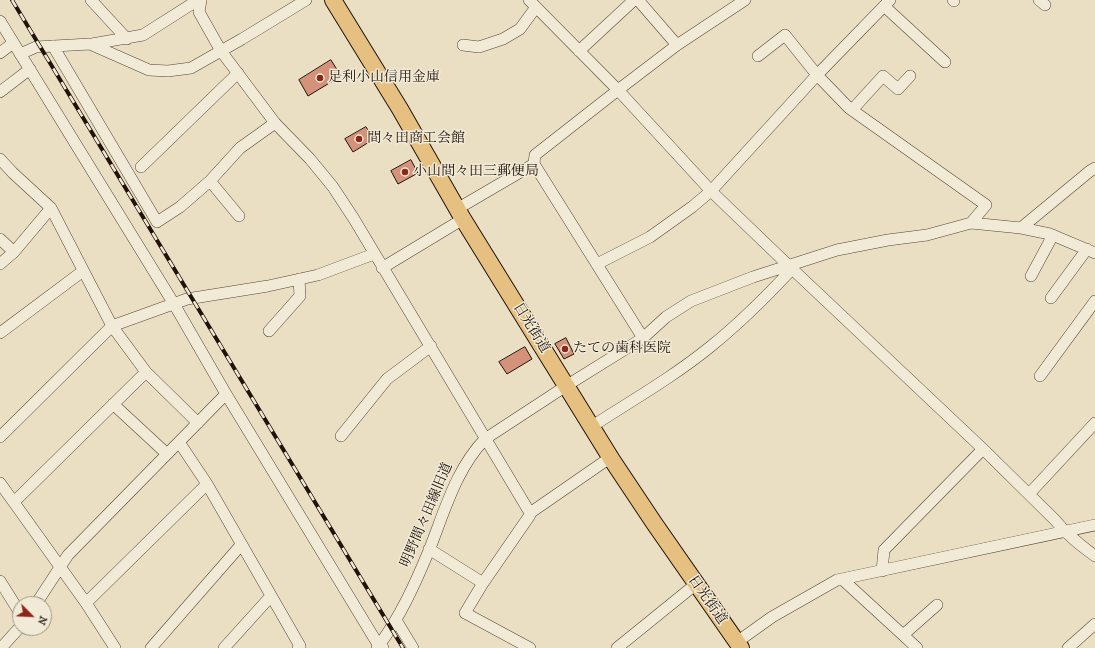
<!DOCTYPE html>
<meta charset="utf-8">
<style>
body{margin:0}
#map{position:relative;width:1095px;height:648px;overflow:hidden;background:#eadfc2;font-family:"IM FELL French Canon",serif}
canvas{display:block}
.north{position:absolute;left:12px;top:596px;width:40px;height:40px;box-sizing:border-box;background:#f1ead7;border:1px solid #9e9485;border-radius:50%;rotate:114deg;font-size:11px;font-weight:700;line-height:16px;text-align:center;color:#221209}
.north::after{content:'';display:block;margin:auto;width:14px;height:18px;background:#8f2418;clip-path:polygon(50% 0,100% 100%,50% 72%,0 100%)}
</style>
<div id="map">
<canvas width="1095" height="648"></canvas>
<div class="north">N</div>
</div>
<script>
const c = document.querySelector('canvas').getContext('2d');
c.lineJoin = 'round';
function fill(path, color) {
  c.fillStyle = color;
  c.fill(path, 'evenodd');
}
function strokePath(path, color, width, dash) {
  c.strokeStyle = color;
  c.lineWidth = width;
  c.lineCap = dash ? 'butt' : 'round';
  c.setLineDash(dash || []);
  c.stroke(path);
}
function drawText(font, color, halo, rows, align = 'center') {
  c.font = font + ' "IM FELL French Canon","Noto Serif JP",serif';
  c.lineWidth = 3;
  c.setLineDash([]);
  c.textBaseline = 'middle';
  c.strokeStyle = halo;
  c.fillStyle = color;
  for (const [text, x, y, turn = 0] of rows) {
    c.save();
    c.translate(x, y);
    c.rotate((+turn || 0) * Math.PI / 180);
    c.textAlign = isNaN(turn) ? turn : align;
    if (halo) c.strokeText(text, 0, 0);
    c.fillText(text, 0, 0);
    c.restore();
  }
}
const building = new Path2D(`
 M331,60L341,76L308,96L299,80Z
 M366,127L374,139L353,152L345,139Z
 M411,160L418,173L398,184L391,171Z
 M566,338L574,354L564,359L555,344Z
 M525,347L532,359L507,374L499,362Z`);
fill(building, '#d5927a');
strokePath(building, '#221209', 1);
const minor = new Path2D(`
 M91,0L127,39
 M201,0L199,12L221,51L275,123L310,159L333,187L354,219L530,513V515L483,583L465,613L530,648
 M529,0L618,90L711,191L788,265L983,449L1055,520C1067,535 1080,545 1095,556
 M638,0L677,45
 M953,0L954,1
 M1039,0L1045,5
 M884,6L945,62
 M0,21L174,304L226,394L379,646L383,648
 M92,44L143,35L198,0
 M463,45L479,47L503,39L520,29L536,7
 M53,46L157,222L180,207L210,181
 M579,51L634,0
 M0,53L13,43
 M20,54L36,47L90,44L149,70L168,71L191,68L242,39L306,0
 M758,56L785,35L817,75L849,108L986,205L971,223
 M0,92L30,69
 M852,110L883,76L898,89L910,76
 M0,159L13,173L51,208
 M534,164L535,155L618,90L677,45L745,0
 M141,167L238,73
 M457,209L534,164L643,338
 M239,216L210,181L240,148L275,123
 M1021,228L1090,171L1095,168
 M0,239L14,252
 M0,264L14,252L51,208L112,326L146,372L198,423
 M597,264L650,237L692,207L711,191L817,75L890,0
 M382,268L463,219
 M1031,276L1053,235
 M1051,298L1087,249
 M269,331L300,296L299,279
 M0,333L83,271
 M1040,376L1095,301
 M113,404L167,454
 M591,427C631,401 673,377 710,347C740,323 766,297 792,269
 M341,436L387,379L431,346
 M0,437L112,326L187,299L268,286L318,275L374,254
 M179,442L207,484L300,646L298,648
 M0,483L86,603L115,648
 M1029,494L1095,423
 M14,502L146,372
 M530,513L611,457
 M429,549L483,583
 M882,571L884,550L983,449
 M842,579L903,635
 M0,581L20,613
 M86,603L207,484
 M36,604L68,555L226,394
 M396,620L413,648
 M737,642L772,617L837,580L1095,525
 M1,648L20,627
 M151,648L241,545
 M224,648L271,596
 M377,648C400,618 416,582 430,548C445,510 456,469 485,439L566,386L643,338L666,317L691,301L753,277L837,250L888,240L927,235L971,223L1021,228L1050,234L1095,253
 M617,648L696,584
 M917,648L903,635L937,605
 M1068,648L1095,624`);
const highway = new Path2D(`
 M333,0L400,109L463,219L612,460L654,523L741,648`);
strokePath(minor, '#544537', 12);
strokePath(highway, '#221209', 18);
strokePath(minor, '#f1ead7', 11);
strokePath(highway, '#e5c081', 16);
const rail = new Path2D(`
 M12,0L403,648`);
strokePath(rail, '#221209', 4);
strokePath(rail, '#f1ead7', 2.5, [8]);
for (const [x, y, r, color] of [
 [320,78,4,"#8f2418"],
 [359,139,4,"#8f2418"],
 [405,172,4,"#8f2418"],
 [565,349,4,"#8f2418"]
]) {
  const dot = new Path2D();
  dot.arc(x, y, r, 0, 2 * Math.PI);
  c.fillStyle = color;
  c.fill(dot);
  strokePath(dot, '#f1ead7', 1.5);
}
drawText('14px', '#221209', '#f1ead7', [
 ["足利小山信用金庫",328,78],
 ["間々田商工会館",367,139],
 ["小山間々田三郵便局",413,172],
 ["たての歯科医院",573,349]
], 'left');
drawText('14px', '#221209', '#f1ead7', [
 ["日光街道",531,328,58],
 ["明野間々田線旧道",427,515,-67],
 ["日光街道",707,600,55]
]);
</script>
